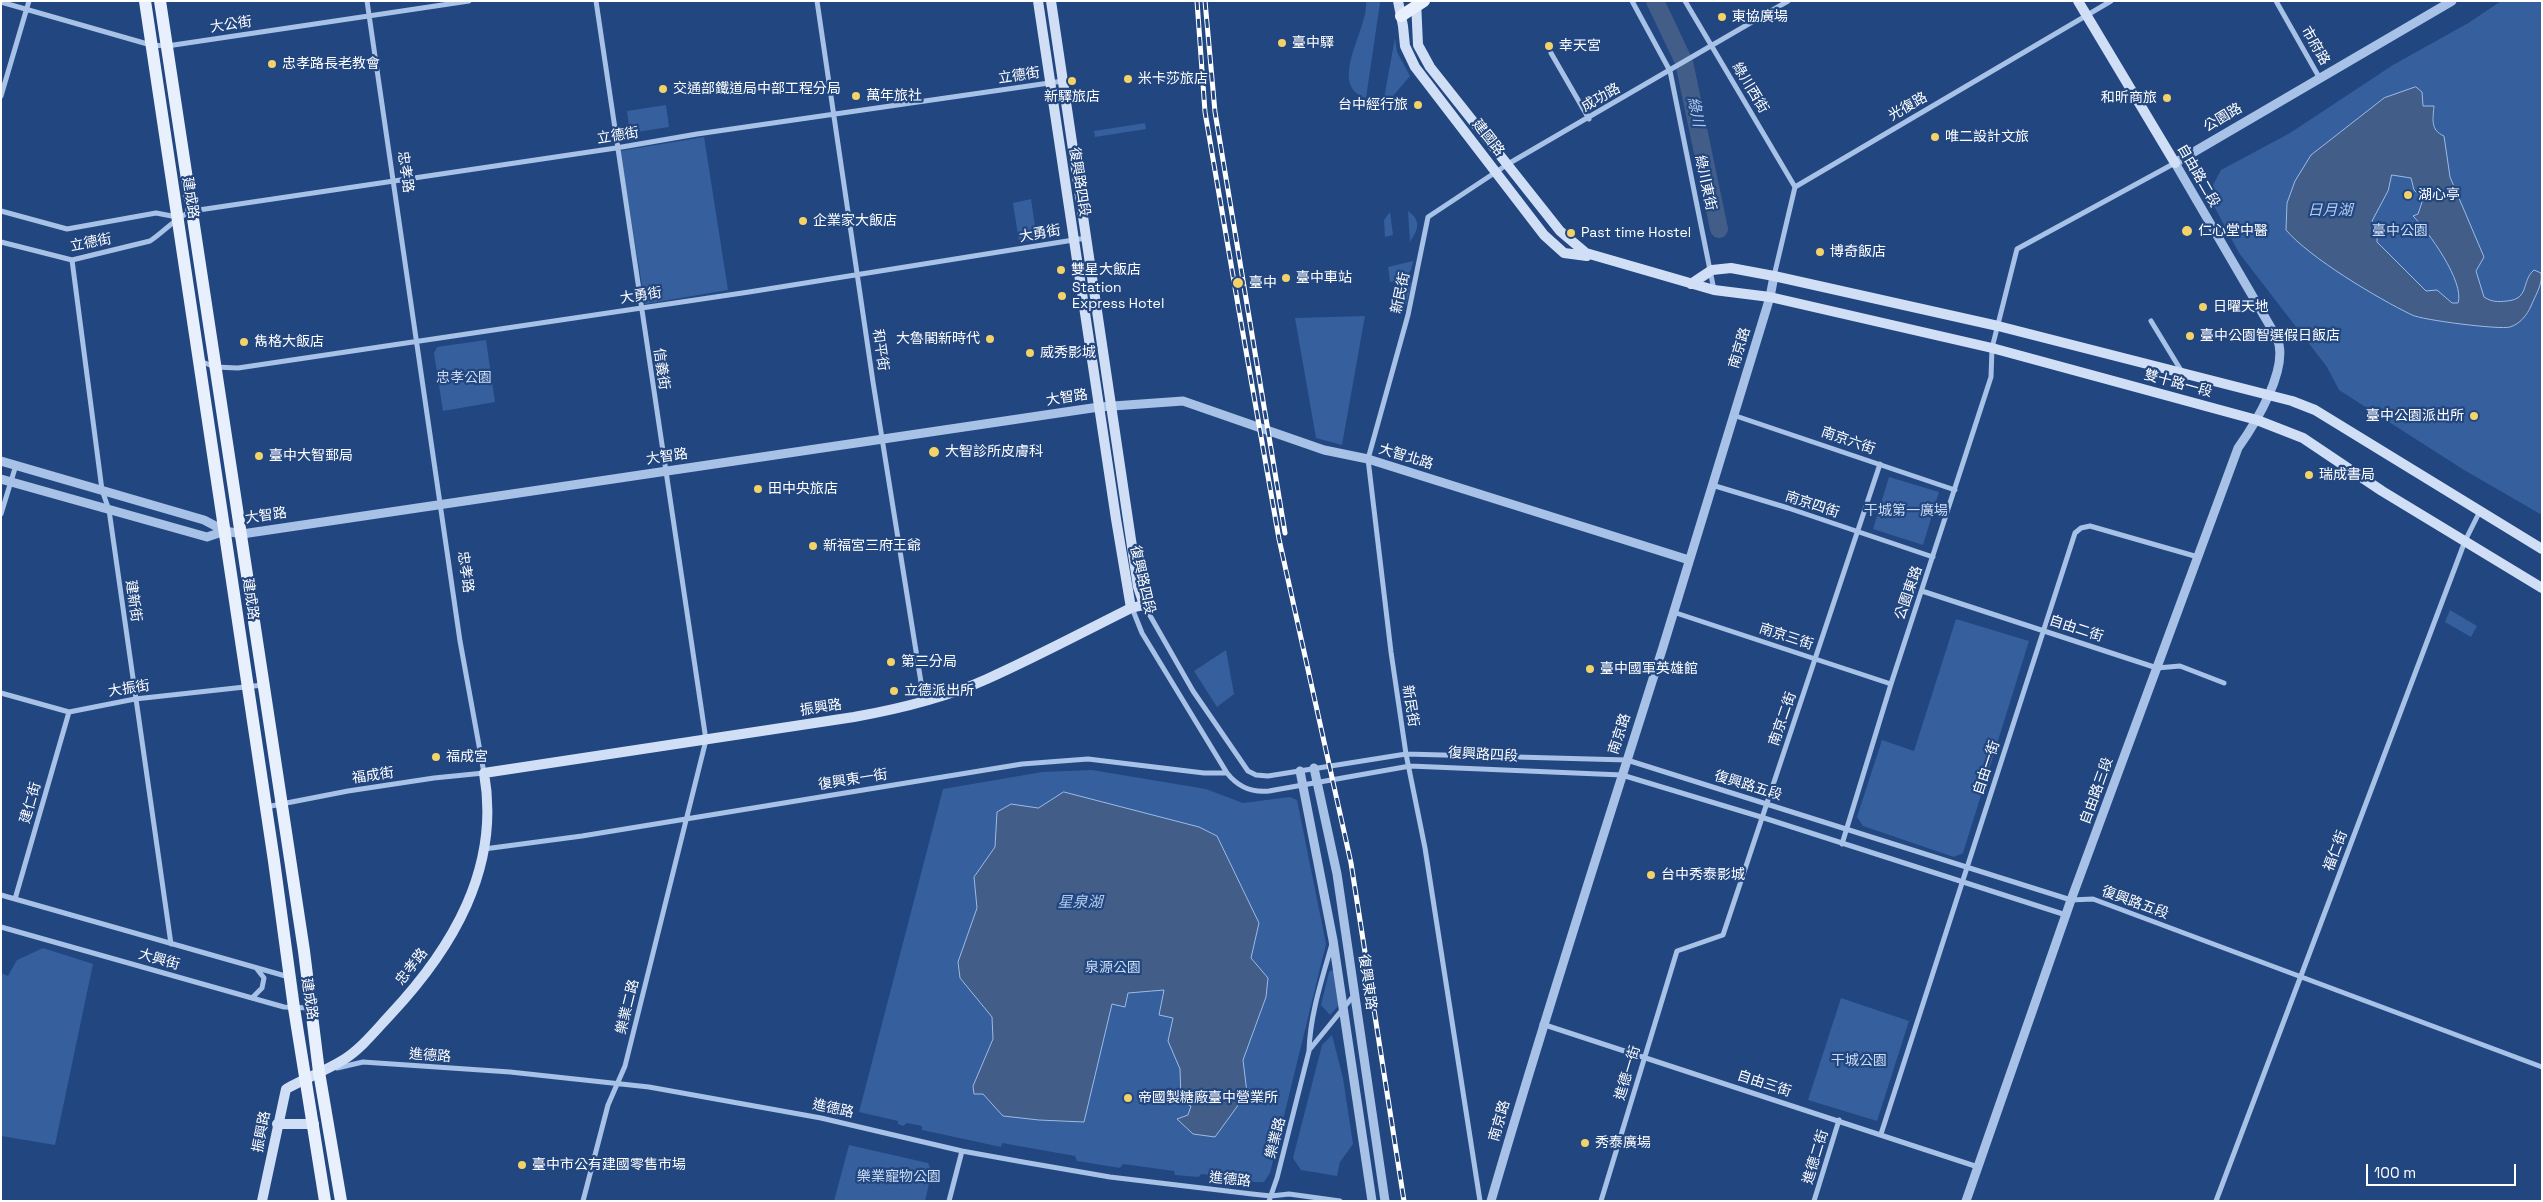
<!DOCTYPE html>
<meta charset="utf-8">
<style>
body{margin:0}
#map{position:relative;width:2543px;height:1202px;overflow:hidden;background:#22467f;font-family:"Space Grotesk",sans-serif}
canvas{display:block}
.frame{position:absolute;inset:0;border:2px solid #fff;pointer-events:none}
.scale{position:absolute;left:2366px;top:1164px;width:150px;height:22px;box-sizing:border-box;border:2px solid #fff;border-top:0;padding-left:6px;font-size:15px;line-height:18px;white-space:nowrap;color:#fff;-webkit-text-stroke:4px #22467f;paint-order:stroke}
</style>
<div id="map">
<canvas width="2543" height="1202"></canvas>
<div class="frame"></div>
<div class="scale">100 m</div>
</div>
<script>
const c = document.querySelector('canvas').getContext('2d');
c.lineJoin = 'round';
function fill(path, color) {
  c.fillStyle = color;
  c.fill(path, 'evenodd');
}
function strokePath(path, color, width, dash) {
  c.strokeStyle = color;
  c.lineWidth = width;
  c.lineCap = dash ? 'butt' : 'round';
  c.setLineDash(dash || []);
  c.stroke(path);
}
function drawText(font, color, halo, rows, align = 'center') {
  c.font = font + ' "Space Grotesk","Noto Sans TC",sans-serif';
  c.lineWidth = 4.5;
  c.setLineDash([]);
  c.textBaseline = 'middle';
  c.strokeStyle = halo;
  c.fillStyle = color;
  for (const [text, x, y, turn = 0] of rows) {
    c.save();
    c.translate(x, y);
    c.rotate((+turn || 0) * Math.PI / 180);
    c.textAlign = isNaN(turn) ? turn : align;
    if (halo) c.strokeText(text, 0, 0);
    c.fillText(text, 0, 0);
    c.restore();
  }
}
fill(new Path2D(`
 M1366,1H1380V3L1366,98C1326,85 1369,29 1366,1Z
 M2501,1H2542V515L2464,470L2339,390L2327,367L2239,253L2213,204L2212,187L2221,170L2290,133L2393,65L2470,22Z
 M1395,38L1397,52L1410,76L1382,109Z
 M666,105L669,127L630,133L627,111Z
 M1145,123L1146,129L1095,137L1094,131Z
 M704,137L728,290L645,304L620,151Z
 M1031,199L1037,240L1019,242L1013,203Z
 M1408,211C1421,220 1419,229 1410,242Z
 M1390,212L1393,235L1385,237L1384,220Z
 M1413,261L1411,270L1404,279L1390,282L1388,267Z
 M1412,282L1406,306L1401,300L1396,287L1405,286Z
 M1365,316L1342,445L1316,438L1295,318Z
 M486,340L495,402L443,411L434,353L437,347Z
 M1889,477L1939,492L1923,545L1873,529Z
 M2450,610L2477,626L2471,637L2445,622Z
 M1956,619L2029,641L1963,853L1954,857L1863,826L1857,817L1882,740L1914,751Z
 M1226,650L1234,694L1217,707L1194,671Z
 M1092,770L1206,789L1243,803L1290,797L1297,800L1326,944L1270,1173L1264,1182H1238V1178L1201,1174L1199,1177L1175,1175L1174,1171L1123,1164L1120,1168L1077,1161L1075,1156L1002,1143L1001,1147L922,1130V1126L907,1123L903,1126L898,1124V1121L859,1112L943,789L1042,772Z
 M43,948L93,964L55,1145L1,1136V973L8,976L17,960Z
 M1332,970L1335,971L1339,1005L1330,1015L1321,1005L1329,972Z
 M1841,998L1909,1021L1877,1121L1808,1100Z
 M1332,1035L1343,1078L1353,1144L1340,1162L1337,1176L1301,1170L1293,1158L1322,1045Z
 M849,1145L928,1163L932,1171L925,1201H834Z`), '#365f9d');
const water = new Path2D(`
 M2416,87L2422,92L2423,106H2434C2433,119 2430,130 2444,136L2450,177L2484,257L2476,271L2484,297C2492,302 2497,302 2507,301C2530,299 2521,281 2534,270L2541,273C2543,284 2535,296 2531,306C2527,315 2520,324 2510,327C2500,330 2422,320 2412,315C2377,298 2310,258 2286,230L2287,203L2295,181L2311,155L2384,98ZM2392,175L2411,178L2414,190L2423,199L2418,214L2413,216C2428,231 2465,282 2458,303H2452L2437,290L2426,291L2377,242V229L2372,221L2388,191Z
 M1064,792L1199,827L1217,836L1259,923L1251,958L1268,978L1266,997L1243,1060L1247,1093L1215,1137L1193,1134L1177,1119L1188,1115L1191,1106L1181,1101L1180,1069L1168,1041L1173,1018L1159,1015L1164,990L1128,993L1125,1007L1112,1004L1084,1122L1039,1120L1003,1116L983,1094H974L973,1086L993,1039L992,1017L960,978L958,962L977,908L974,877L995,847L997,812L1011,804L1038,808Z`);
fill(water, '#425d87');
strokePath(water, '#9bbbe8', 1);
strokePath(new Path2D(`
 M1655,1L1684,62L1719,229`), '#425d87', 18);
strokePath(new Path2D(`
 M817,1L873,382L924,701
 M1632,1L1670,71L1714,290
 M1685,1L1795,187
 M2276,1L2319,77
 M1,2L151,45L167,46L469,1
 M1551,53L1589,119
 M1,96L29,1
 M1,211L67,229L156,213L177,217
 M1,242L72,260L150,241C165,231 175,218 192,211L616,148L697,134L1063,81
 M72,260L102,490L109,510L171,944
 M1774,276L1795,187L2111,1
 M2151,321L2182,372
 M200,361L215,367L238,368L749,292L1086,238
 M1733,415L1955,490
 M1712,485L1788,508L1933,557
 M1,514L16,465
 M1922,591L2157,668L2180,666L2224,683
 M1144,605L1193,691L1248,771L1256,775L1268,776L1406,754L1627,760L2071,900L2093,899L2542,1067
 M1132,608L1142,633L1227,773C1238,787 1251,793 1269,791L1410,766L1622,775L1761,817L2066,915
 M1673,612L1891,684
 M1,693L69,712L135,699L263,685
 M266,807L348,791L434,778L484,773L460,641L367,1
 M1842,844L1891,684L1991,377L1992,348L2017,249L2175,163
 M484,849L582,836L1022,764L1088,759L1204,773H1227
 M1,895L289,977
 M15,899L69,712
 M1,927L252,998L284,1007L310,1008
 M252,998L262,988L264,978L257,969
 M1542,1024L1978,1167
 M1310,1049L1355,994
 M337,1068L363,1062L510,1072L649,1087L821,1118L962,1151L1023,1162L1110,1177L1252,1194L1271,1196L1289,1194L1340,1201
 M1881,1134L2075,533L2081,528L2090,526L2198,557
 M583,1201L608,1105L625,1066L706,740L596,1
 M949,1201L962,1151
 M1269,1201L1277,1178L1309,1051C1310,1015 1322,979 1332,944
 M1480,1201L1425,848L1406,754L1391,652L1368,459L1408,315L1428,217L1508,164L1788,1
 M1601,1201L1677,951L1723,935L1880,464
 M1814,1201L1839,1120
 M2216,1201L2465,541L2480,511`), '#a7c1e7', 5);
strokePath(new Path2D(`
 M1,461L204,520L225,531L242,534L1099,407L1183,401L1324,450L1368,459L1689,560
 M1,479L207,537L225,531
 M1314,768L1337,874L1385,1201
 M1300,771L1333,940L1372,1201
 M1491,1201C1545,1015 1605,831 1663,647C1699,531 1734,414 1770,297L1774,276
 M1966,1201L2071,900L2238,448C2255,424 2290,368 2277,338L2175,163L2452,1`), '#a7c1e7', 9);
strokePath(new Path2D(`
 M1038,1L1116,519L1131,608
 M1398,1L1403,26L1405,46L1415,67L1544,235L1564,253L1587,256
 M1416,1L1418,45L1430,67L1560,231L1586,253L1714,290L1770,297L1992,348L2257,420L2303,438L2382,491L2542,588
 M2078,1L2175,163
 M1691,284L1712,270L1731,268L1774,276L1998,326L2292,401L2315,410L2542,549
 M277,1124H314
 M262,1201L286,1089C304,1079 325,1071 343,1060C361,1049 376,1030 390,1015C452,949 501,868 484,773L854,717C899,709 945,698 987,679C1036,657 1083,632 1131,608L1144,605L1138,587L1051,1`), '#d1dff6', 10);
strokePath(new Path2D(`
 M145,1L274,861L294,1008L325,1201
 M160,1L304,951L319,1072L341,1201
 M1401,16L1424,1`), '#e9f0fd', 12);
const rail = new Path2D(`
 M1197,1L1205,112L1238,305L1279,539L1351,863L1404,1201
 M1205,1L1215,112L1285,533`);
strokePath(rail, '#fff', 5);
strokePath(rail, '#22467f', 3, [9]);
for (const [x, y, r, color] of [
 [1722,17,5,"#f2d269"],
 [1282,43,5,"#f2d269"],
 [1549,46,5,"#f2d269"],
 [272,64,5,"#f2d269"],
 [1128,79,5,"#f2d269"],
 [1072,81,5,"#f2d269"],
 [663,89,5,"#f2d269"],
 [856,96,5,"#f2d269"],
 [2167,98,5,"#f2d269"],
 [1418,105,5,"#f2d269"],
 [1935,137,5,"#f2d269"],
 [2408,195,5,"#f2d269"],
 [803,221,5,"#f2d269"],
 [2187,231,6,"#f2d269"],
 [1571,233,5,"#f2d269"],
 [1820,252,5,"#f2d269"],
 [1061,270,5,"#f2d269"],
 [1286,278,5,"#f2d269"],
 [1238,283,6,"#f2d269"],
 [1062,296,5,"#f2d269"],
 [2203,307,5,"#f2d269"],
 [2190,336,5,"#f2d269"],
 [990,339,5,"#f2d269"],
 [244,342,5,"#f2d269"],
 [1030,353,5,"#f2d269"],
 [2474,416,5,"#f2d269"],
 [934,452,6,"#f2d269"],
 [259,456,5,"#f2d269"],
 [2309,475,5,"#f2d269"],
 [758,489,5,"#f2d269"],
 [813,546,5,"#f2d269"],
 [891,662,5,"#f2d269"],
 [1590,669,5,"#f2d269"],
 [894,691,5,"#f2d269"],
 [436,757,5,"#f2d269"],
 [1651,875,5,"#f2d269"],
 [1128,1098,5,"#f2d269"],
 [1585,1143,5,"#f2d269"],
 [522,1165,5,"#f2d269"]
]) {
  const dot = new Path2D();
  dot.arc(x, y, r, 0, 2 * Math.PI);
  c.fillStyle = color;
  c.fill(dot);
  strokePath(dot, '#22467f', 2);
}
drawText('14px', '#fff', '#22467f', [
 ["東協廣場",1732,17],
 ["臺中驛",1292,43],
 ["幸天宮",1559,46],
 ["忠孝路長老教會",282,64],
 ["米卡莎旅店",1138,79],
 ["交通部鐵道局中部工程分局",673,89],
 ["萬年旅社",866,96],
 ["新驛旅店",1072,97,"center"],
 ["和昕商旅",2157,98,"right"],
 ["台中經行旅",1408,105,"right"],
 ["唯二設計文旅",1945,137],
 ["湖心亭",2418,195],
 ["企業家大飯店",813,221],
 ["仁心堂中醫",2198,231],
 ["Past time Hostel",1581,233],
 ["博奇飯店",1830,252],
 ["雙星大飯店",1071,270],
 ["臺中車站",1296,278],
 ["臺中",1249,283],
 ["Station",1072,288],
 ["Express Hotel",1072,304],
 ["日曜天地",2213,307],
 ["臺中公園智選假日飯店",2200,336],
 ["大魯閣新時代",980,339,"right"],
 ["雋格大飯店",254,342],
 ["威秀影城",1040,353],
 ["臺中公園派出所",2464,416,"right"],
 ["大智診所皮膚科",945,452],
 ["臺中大智郵局",269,456],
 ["瑞成書局",2319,475],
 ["田中央旅店",768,489],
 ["新福宮三府王爺",823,546],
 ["第三分局",901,662],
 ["臺中國軍英雄館",1600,669],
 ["立德派出所",904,691],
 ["福成宮",446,757],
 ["台中秀泰影城",1661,875],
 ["帝國製糖廠臺中營業所",1138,1098],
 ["秀泰廣場",1595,1143],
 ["臺中市公有建國零售市場",532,1165]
], 'left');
drawText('14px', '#fff', '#22467f', [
 ["大公街",231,25,-8],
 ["市府路",2315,46,60],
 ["立德街",1019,76,-8],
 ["綠川西街",1750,88,59],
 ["成功路",1601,98,-30],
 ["光復路",1908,107,-30],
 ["公園路",2223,118,-31],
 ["立德街",618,136,-9],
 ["建國路",1488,138,52],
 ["忠孝路",405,172,82],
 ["自由路二段",2198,176,60],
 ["復興路四段",1079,182,81],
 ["綠川東街",1705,183,78],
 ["建成路",190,198,81],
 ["大勇街",1040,234,-10],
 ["立德街",91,243,-11],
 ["新民街",1401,293,-78],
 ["大勇街",641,296,-9],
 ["南京路",1740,348,-73],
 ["和平街",880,350,82],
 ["信義街",661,369,82],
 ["雙十路一段",2178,384,15],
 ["大智路",1067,398,-9],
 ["南京六街",1848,441,19],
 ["大智路",667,457,-8],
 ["大智北路",1406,457,17],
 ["南京四街",1812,505,18],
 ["大智路",266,516,-8],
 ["忠孝路",465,572,82],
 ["復興路四段",1142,580,77],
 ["公園東路",1909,593,-71],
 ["建成路",250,599,82],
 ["建新街",133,601,82],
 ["自由二街",2076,629,18],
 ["南京三街",1786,637,18],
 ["大振街",129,689,-9],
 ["新民街",1410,706,81],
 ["振興路",821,708,-9],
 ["南京二街",1783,719,-71],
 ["南京路",1620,734,-72],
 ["復興路四段",1483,755,3],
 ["自由一街",1987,768,-72],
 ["福成街",373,776,-8],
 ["復興東一街",853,780,-9],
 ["復興路五段",1748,786,17],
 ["自由路三段",2097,791,-70],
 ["建仁街",31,803,-74],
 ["福仁街",2336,851,-69],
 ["復興路五段",2135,903,20],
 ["大興街",159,960,16],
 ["忠孝路",412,967,-52],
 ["復興東路",1367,982,82],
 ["建成路",309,999,81],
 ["樂業二路",628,1007,-76],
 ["進德路",430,1056,4],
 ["進德一街",1628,1073,-73],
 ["自由三街",1764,1084,18],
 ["進德路",833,1109,12],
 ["南京路",1500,1121,-74],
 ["振興路",262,1132,-79],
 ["樂業路",1276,1138,-76],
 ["進德二街",1816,1157,-73],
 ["進德路",1230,1180,6]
]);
drawText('14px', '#cbdcf5', '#22467f', [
 ["臺中公園",2400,231],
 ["忠孝公園",464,378],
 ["干城第一廣場",1906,511],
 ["泉源公園",1113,968],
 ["干城公園",1859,1061],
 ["樂業寵物公園",899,1177]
]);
drawText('italic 15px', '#b2cbee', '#22467f', [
 ["綠川",1695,112,78],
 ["日月湖",2330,211],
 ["星泉湖",1080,903]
]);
</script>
